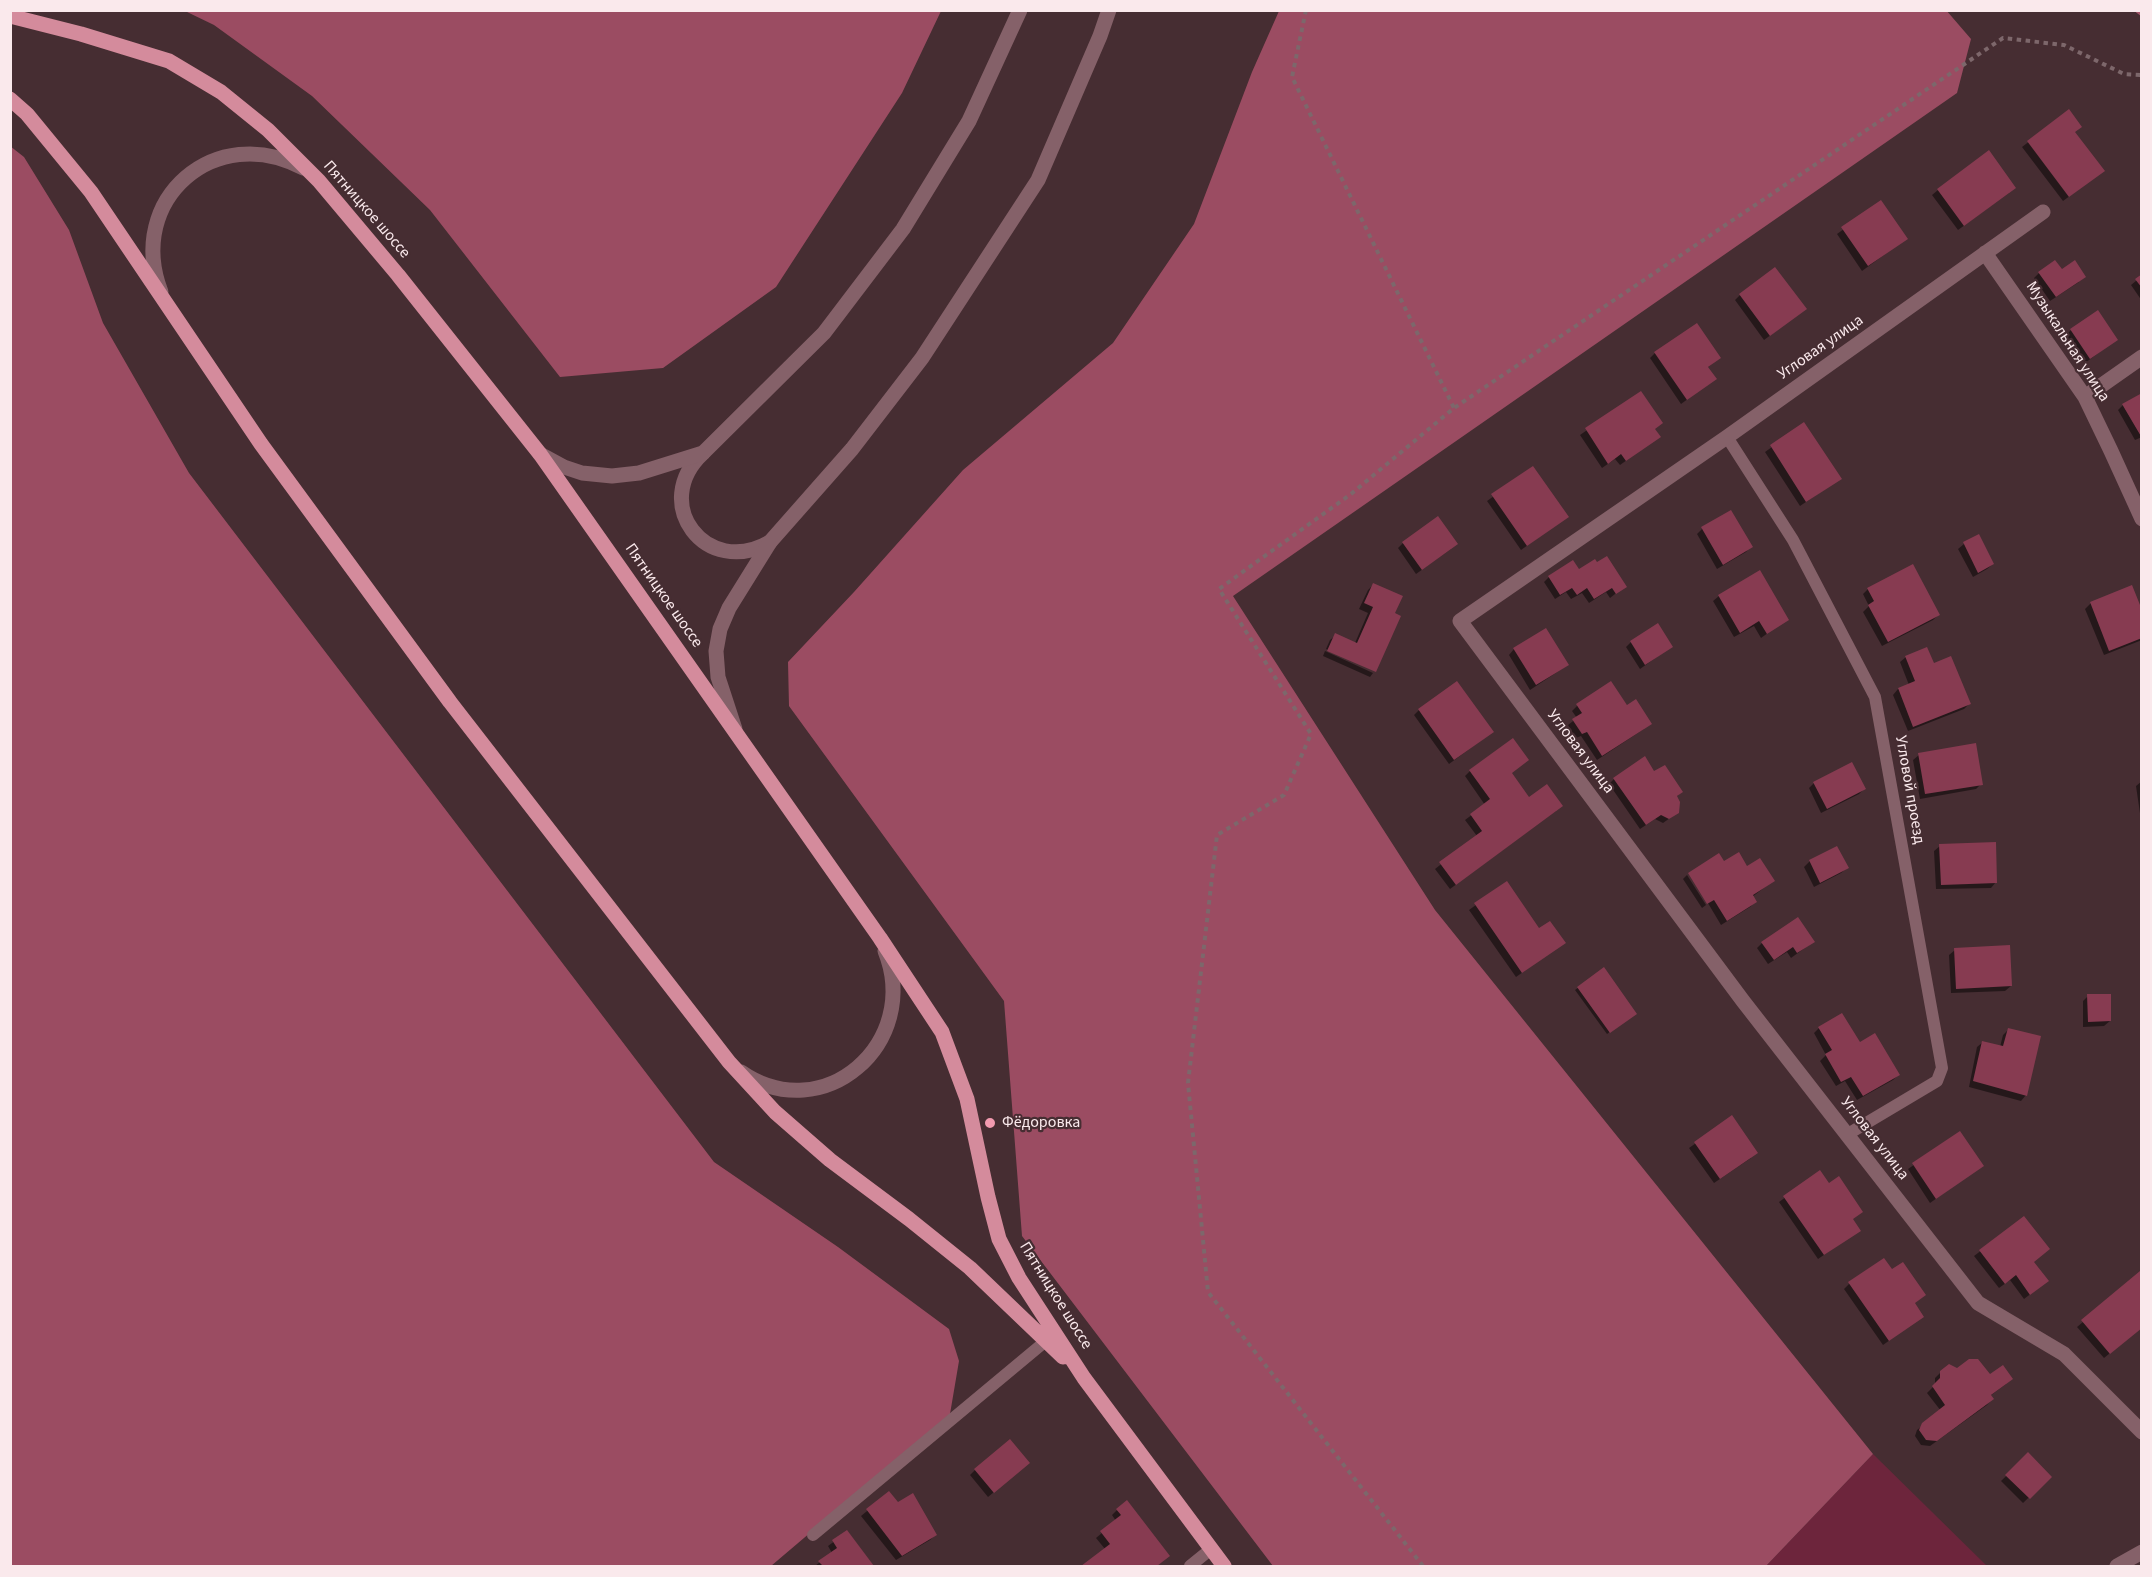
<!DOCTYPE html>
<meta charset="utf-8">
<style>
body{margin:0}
#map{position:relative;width:2152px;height:1577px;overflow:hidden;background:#462d32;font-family:"Source Sans 3",sans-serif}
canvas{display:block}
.frame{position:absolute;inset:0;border:12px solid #fae9ec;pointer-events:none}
</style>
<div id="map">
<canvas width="2152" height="1577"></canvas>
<div class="frame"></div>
</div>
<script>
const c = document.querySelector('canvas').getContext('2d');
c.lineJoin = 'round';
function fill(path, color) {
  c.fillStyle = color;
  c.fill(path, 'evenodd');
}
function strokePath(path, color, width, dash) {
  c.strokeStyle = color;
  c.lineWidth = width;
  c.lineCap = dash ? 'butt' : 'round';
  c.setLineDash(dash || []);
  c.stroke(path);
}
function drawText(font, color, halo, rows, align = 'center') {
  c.font = font + ' "Source Sans 3",sans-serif';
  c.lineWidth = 4.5;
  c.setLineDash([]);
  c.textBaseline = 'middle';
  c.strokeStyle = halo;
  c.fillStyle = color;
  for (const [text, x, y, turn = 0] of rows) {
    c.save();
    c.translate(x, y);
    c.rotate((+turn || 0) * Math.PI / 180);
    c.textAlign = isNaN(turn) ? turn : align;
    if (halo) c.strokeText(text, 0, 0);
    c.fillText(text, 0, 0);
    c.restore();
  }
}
fill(new Path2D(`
 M1873,1454L1987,1566H1766Z`), '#6d253c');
fill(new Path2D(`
 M185,11H941L902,93L776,287L663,368L560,377L430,210L312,96L214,25Z
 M1279,11L1946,10L1971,39L1957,93L1233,596L1435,910L1873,1454L1766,1566H1273L1022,1236L1004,1001L789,706L788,662L854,592L963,470L1113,343L1194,224L1252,72Z
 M10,146L24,157L69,230L103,323L189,473L714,1162L838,1247L949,1329L959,1361L950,1414L771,1566H11Z`), '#9b4c62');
fill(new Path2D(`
 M2069,111L2073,132L2097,176L2063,201L2022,147Z
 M1938,190L2009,193L1958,230L1932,195Z
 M1881,202L1906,239L1862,271L1837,234Z
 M2061,271L2079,282L2050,301L2034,278L2039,273Z
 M2142,276V301L2131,285Z
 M1740,295L1799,314L1764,340L1735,300Z
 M2071,330L2116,340L2085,363L2066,335Z
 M1655,353L1719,358L1707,368L1715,379L1681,404L1650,358Z
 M1640,393L1654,429L1659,437L1620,465L1615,459L1602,468L1580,435Z
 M2123,405L2142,437L2135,440L2118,410Z
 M1804,424L1840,479L1800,506L1765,452Z
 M1533,468L1567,517L1521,550L1487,501Z
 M1731,512L1751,546L1746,552L1717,569L1697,534L1702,529Z
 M1978,536L1993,564L1987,569L1973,577L1958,549L1964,544Z
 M1403,543L1451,549L1416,574L1398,548Z
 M1579,571L1625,586L1610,598L1606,592L1589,603L1582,593L1571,599L1566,592L1555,599L1544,582L1549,577Z
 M1759,572L1787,619L1761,638L1754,626L1734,637L1713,601L1719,596Z
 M1373,585L1393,614L1399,617L1375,671L1326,649L1330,640L1336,635L1355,643L1368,613L1359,609L1368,590Z
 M1868,589L1938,615L1933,620L1882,646L1863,612L1869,606L1863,594Z
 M2091,603L2142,614V640L2104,655L2085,609Z
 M1631,642L1671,647L1640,669L1626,647Z
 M1514,649L1568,665L1530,690L1509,655Z
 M1325,651L1373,673L1370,677L1323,656Z
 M1906,657L1969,704L1964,709L1908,731L1893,695L1898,689L1909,685L1900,662Z
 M1611,683L1644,729L1597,760L1581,736L1576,738L1568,725L1577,718L1572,711L1577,706Z
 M1419,710L1486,737L1449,764L1414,715Z
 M1919,755L1981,784L1976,789L1920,799L1913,760Z
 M1470,771L1511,773L1528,799L1556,811L1450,889L1435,869L1477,836L1465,820L1485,805L1465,776Z
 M1654,773L1681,792L1676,797L1677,813L1663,823L1655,819L1640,829L1609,784L1614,779Z
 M2142,781V827L2136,786Z
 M1814,783L1864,789L1859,794L1821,813L1809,788Z
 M1940,846L1996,882L1991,888L1936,889L1934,851Z
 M1836,848L1847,868L1841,873L1814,887L1804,867L1810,861Z
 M1724,863L1747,868L1773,881L1752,897L1755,902L1750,907L1721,925L1690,873Z
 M1687,875L1706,905L1702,908L1683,879Z
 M1506,883L1539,930L1564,943L1516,977L1469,910Z
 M1813,942L1791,958L1787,952L1768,964L1757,948L1762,943Z
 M1955,950L2011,986L2005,991L1951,993L1949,955Z
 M1604,969L1633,1016L1607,1034L1575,990Z
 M2088,996L2110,1021L2104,1026L2083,1027V1001Z
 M1819,1028L1860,1044L1898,1075L1893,1080L1857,1100L1845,1081L1836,1086L1820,1061L1826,1055L1814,1033Z
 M2009,1029L2026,1095L2021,1101L1969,1087L1977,1047L1983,1042L2000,1047L2003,1035Z
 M1732,1118L1751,1158L1714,1183L1689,1148Z
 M1960,1133L1982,1166L1930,1203L1908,1169Z
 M1820,1172L1859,1231L1818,1259L1779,1202Z
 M2024,1218L2033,1262L2041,1286L2024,1299L2010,1280L1999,1288L1974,1256Z
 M2140,1274L2142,1327L2104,1358L2077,1327Z
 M1849,1284L1913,1304L1922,1317L1883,1345L1844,1289Z
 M1957,1369L1989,1376L2006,1384L1990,1396L1992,1399L1987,1405L1930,1446L1921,1445L1915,1436L1917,1430L1941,1411L1927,1393L1935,1385V1378L1941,1372Z
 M2028,1455L2050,1477L2023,1503L2001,1481Z
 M1023,1468L988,1497L970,1475L975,1470Z
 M889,1493L897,1504L935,1535L930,1540L896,1560L861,1516Z
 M1117,1510L1168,1556L1163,1561L1156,1566H1083L1105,1549L1096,1538L1116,1521L1112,1515Z
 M847,1532L872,1566H815L832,1553L828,1546Z`), '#0007');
strokePath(new Path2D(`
 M2138,10L2142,13`), '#a5566b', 6);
fill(new Path2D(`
 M2069,109L2082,127L2075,132L2105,171L2069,197L2027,141Z
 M1989,150L2016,188L1964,226L1937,189Z
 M1881,200L1908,239L1868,266L1841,227Z
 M2055,260L2062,269L2075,260L2086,277L2056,297L2038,272Z
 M1775,267L1807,309L1770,336L1739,294Z
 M2142,274V288L2135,279Z
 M2098,310L2118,340L2090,359L2070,329Z
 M1697,323L1721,358L1708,367L1717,379L1687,400L1654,352Z
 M1641,391L1663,423L1655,429L1661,437L1626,461L1621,454L1608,464L1585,428Z
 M2142,393V438L2122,404Z
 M1804,422L1842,479L1806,502L1770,445Z
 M1533,466L1569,517L1527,546L1491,494Z
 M1731,510L1753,547L1723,565L1701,527Z
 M1438,516L1458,544L1422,570L1402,542Z
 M1979,534L1994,564L1978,573L1963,542Z
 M1607,556L1627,587L1616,594L1612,588L1594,599L1587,588L1577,595L1572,588L1560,595L1548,576L1573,560L1579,569L1595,559L1597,562Z
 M1913,564L1940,615L1888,642L1868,605L1874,601L1867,588Z
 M1760,570L1789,620L1767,634L1759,621L1740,633L1718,595Z
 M1373,583L1403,596L1395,613L1401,616L1376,672L1327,651L1335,633L1357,643L1373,607L1364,603Z
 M2132,585L2142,610V638L2109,651L2090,602Z
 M1658,623L1673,647L1645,665L1630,641Z
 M1546,628L1569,665L1536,685L1513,648Z
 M1927,647L1934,663L1951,656L1971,704L1913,727L1898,688L1915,681L1905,656Z
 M1457,681L1494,732L1454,760L1418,709Z
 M1611,681L1627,705L1636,699L1652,724L1602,756L1587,732L1582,734L1572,719L1582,713L1576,704Z
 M1513,738L1529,760L1512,773L1529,797L1547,784L1563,806L1456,885L1439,862L1482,831L1470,814L1490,799L1469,770Z
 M1976,743L1983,785L1925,794L1918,753Z
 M1645,756L1654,771L1665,765L1683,792L1677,796L1680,802L1679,813L1669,819L1661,815L1646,825L1613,778Z
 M1852,762L1866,789L1827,809L1813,782Z
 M1996,842L1997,883L1941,885L1939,844Z
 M1837,846L1849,868L1820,883L1809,860Z
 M1739,852L1747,866L1760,858L1775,881L1753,895L1757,902L1727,921L1714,900L1707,904L1688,873L1719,853L1724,861Z
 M1507,881L1539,928L1550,921L1566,943L1522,973L1474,903Z
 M1798,917L1815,942L1797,953L1793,947L1774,960L1761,942Z
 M2010,945L2012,986L1956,989L1954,948Z
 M1604,967L1637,1014L1610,1033L1577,987Z
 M2087,994H2111V1021L2088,1022Z
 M1842,1013L1860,1042L1875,1033L1900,1075L1863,1096L1851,1077L1841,1082L1825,1054L1832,1050L1818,1027Z
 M2008,1028L2041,1036L2027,1096L1973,1081L1982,1041L2003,1046Z
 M1732,1115L1758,1153L1720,1179L1694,1142Z
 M1960,1131L1984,1166L1936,1199L1912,1163Z
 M1820,1170L1829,1183L1839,1176L1863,1212L1853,1219L1861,1231L1824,1255L1783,1196Z
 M2024,1216L2050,1249L2034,1262L2049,1281L2030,1295L2016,1275L2005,1284L1979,1250Z
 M1884,1258L1892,1269L1903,1262L1926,1295L1915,1303L1924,1317L1889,1341L1848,1282Z
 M2140,1271L2142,1328L2110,1354L2081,1320Z
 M1969,1359H1978L1990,1374L2003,1365L2013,1379L1991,1395L1994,1399L1937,1441L1926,1440L1919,1430L1922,1423L1945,1405L1932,1386L1940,1378V1371L1949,1364L1957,1368Z
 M1010,1439L1030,1463L994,1493L974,1469Z
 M2028,1452L2052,1477L2030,1499L2005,1475Z
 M889,1491L898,1502L913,1493L937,1535L902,1556L866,1509Z
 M1127,1500L1170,1556L1157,1566H1081L1110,1544L1100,1531L1121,1515L1116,1509Z
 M847,1530L874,1566H823L818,1561L837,1548L832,1540Z`), '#873b51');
strokePath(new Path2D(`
 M1306,10L1292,77L1454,408
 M1423,1566L1208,1292L1188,1083L1217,835L1284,795L1311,734L1219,589L1351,494L1454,408L2003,38L2064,45L2124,74L2142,75`), '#7d676b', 4, [4.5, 4.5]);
strokePath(new Path2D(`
 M1727,437L1793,540L1875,697L1942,1068L1937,1081L1848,1134
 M813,1535L1047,1340
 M1190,1566L1211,1549`), '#856169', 12);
strokePath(new Path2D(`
 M2043,212L1727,437L1460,621L1743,1001L1978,1303L2064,1354L2142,1432
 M1985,253L2085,397L2111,451L2142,519
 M2085,397L2142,357
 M703,453C649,503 706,579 770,542
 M2117,1566L2142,1552`), '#856169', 15);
strokePath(new Path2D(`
 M161,292C125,199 216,121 303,168
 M540,454L564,467L582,473L612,476L639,473L703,453L824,333L903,229L969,121L1020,10
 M735,729L718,677L716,651L720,629L729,608L770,542L852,449L922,358L1038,180L1100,36L1109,10
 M741,1072C823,1129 922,1043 885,951`), '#856169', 15);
strokePath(new Path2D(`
 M10,16L81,34L169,61L221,92L268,130L319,181L398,275L540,454L880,938L942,1032L967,1099L988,1197L999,1239L1019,1278L1084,1378L1224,1566
 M10,99L27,114L91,192L261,444L450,702L729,1062L775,1112L830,1160L909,1219L970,1268L1063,1357`), '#d48b9c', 15);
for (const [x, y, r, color] of [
 [990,1123,6,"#f29aaf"]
]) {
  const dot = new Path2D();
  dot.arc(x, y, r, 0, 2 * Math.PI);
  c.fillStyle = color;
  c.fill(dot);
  strokePath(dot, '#462d32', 2);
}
drawText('16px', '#fae9ec', '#462d32', [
 ["Пятницкое шоссе",366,210,49],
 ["Музыкальная улица",2067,342,57],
 ["Угловая улица",1821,348,-35],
 ["Пятницкое шоссе",663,596,55],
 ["Угловая улица",1580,752,53],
 ["Угловой проезд",1909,790,80],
 ["Угловая улица",1874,1139,52],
 ["Пятницкое шоссе",1055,1296,58]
]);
drawText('16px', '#fae9ec', '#462d32', [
 ["Фёдоровка",1002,1123]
], 'left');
</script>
